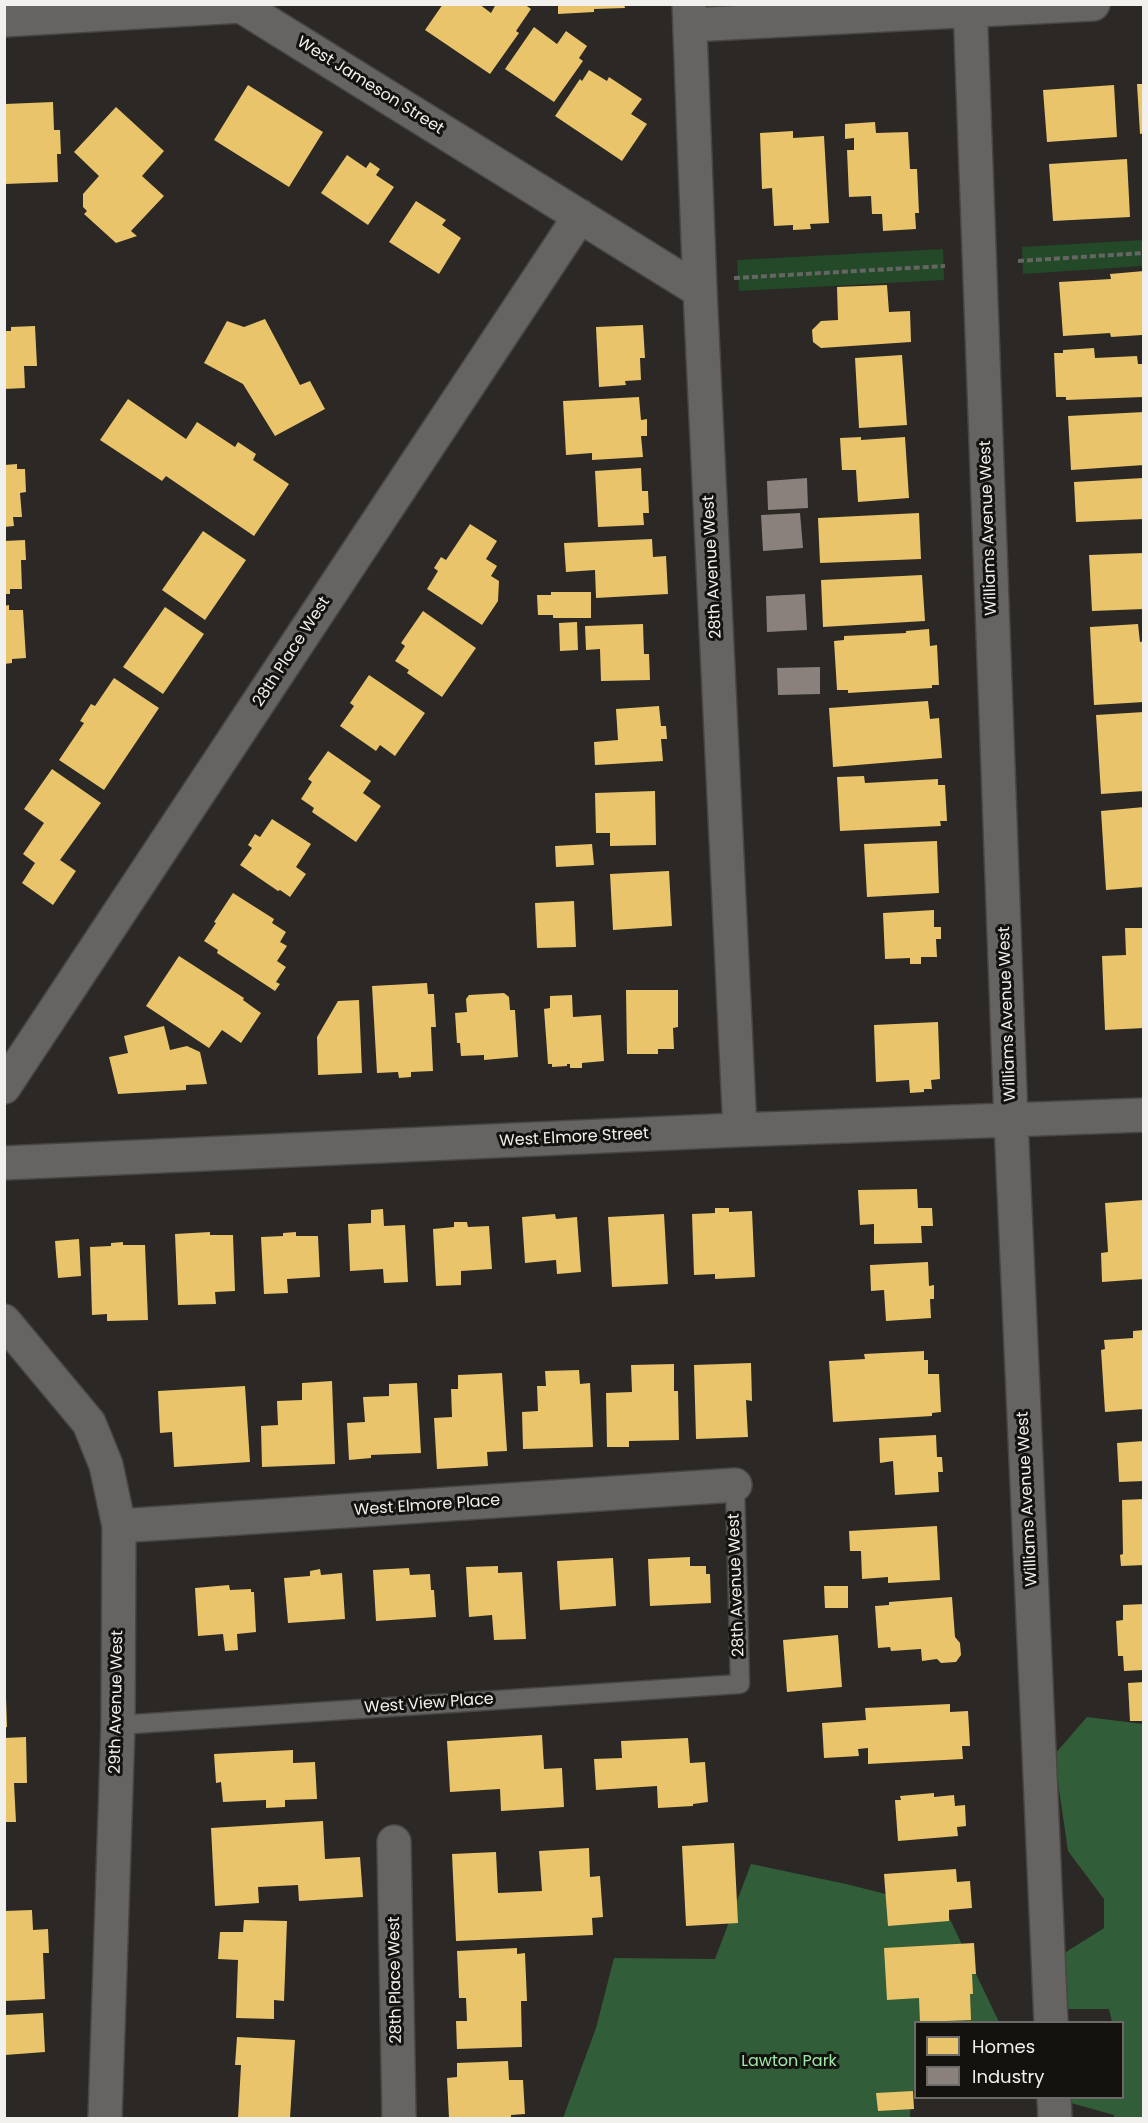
<!DOCTYPE html>
<style>
body{margin:0}
#map{position:relative;width:1148px;height:2123px;overflow:hidden;background:#2b2825;font-family:Poppins,sans-serif}
canvas{display:block}
.frame{position:absolute;inset:0;border:6px solid #f2f0ec;pointer-events:none}
.legend{position:absolute;left:914px;top:2021px;width:210px;height:78px;box-sizing:border-box;background:#13120f;border:2px solid #6c6b67;margin:0;padding:8px 10px;list-style:none;font-size:18px;color:#f2f0ec}
.legend li{display:flex;align-items:center;gap:12px;height:30px}
.legend b{width:30px;border:2px solid #6c6b67}
</style>
<div id="map">
<canvas width="1148" height="2123"></canvas>
<div class="frame"></div>
<ul class="legend">
<li><b style="height:16px;background:#e9c46a"></b>Homes</li>
<li><b style="height:16px;background:#8a817c"></b>Industry</li>
</ul>
</div>
<script>
const c = document.querySelector('canvas').getContext('2d');
c.lineJoin = 'round';
function fill(path, color) {
  c.fillStyle = color;
  c.fill(path, 'evenodd');
}
function strokePath(path, color, width, dash) {
  c.strokeStyle = color;
  c.lineWidth = width;
  c.lineCap = dash ? 'butt' : 'round';
  c.setLineDash(dash || []);
  c.stroke(path);
}
function drawText(font, color, halo, rows, align = 'center') {
  c.font = font + ' Poppins,sans-serif';
  c.lineWidth = 6;
  c.setLineDash([]);
  c.textBaseline = 'middle';
  c.strokeStyle = halo;
  c.fillStyle = color;
  for (const [text, x, y, turn = 0] of rows) {
    c.save();
    c.translate(x, y);
    c.rotate((+turn || 0) * Math.PI / 180);
    c.textAlign = isNaN(turn) ? turn : align;
    if (halo) c.strokeText(text, 0, 0);
    c.fillText(text, 0, 0);
    c.restore();
  }
}
fill(new Path2D(`
 M1143,240V266L1023,274L1022,247Z
 M943,249L944,280L739,291L737,260Z`), '#234929');
fill(new Path2D(`
 M1087,1717L1143,1724V2118H1114V2115L1071,2103V2098H1122V2022H1112L1109,2009H1060L1066,1952L1104,1928V1899L1068,1851L1054,1755Z
 M751,1864L846,1884L945,1909L999,2022H916L915,2090L911,2093L910,2118H563L596,2028L614,1958L715,1959Z`), '#315d38');
fill(new Path2D(`
 M443,4H479L491,13L496,4H524L531,9L516,31L519,33L490,74L425,30Z
 M558,4H624L625,8L594,9V12L558,14Z
 M534,27L557,44L566,31L587,46L579,58L583,61L554,102L505,69Z
 M589,70L607,81L609,77L642,99L631,114L647,124L622,161L555,116L580,79L582,81Z
 M1137,84H1144V133L1140,134Z
 M248,85L323,132L289,187L214,140Z
 M1114,85L1117,137L1047,142L1043,90Z
 M53,102L54,130H60L61,154H57L58,182L5,184V104Z
 M116,107L164,151L142,176L164,196L131,231L137,236L116,243L84,214L87,211L83,207V194L99,176L74,152Z
 M875,122L876,133L908,132L910,169H917L919,213H915L916,229L883,231L882,214H872L871,196L849,197L847,150H854V138L845,139V124Z
 M793,131V138L824,136L829,223L810,224L811,229L793,230V225L774,226L772,188L762,189L760,133Z
 M347,155L366,168L370,162L380,169L376,175L394,187L368,225L321,193Z
 M1127,159L1130,217L1053,221L1049,164Z
 M416,201L446,220L442,225L461,238L439,274L389,242Z
 M1144,271L1142,335L1111,337L1110,333L1063,336L1059,282L1111,279L1110,274Z
 M887,285L889,312L910,311L911,342L821,348L813,342L812,330L821,321L838,320L837,287Z
 M265,319L300,385L310,381L325,409L275,436L243,384L204,363L227,321L244,327Z
 M643,325L645,358H640L641,380L625,381L626,385L599,387L596,327Z
 M35,326L37,366H24L25,388L4,389V331H11V327Z
 M1094,348L1095,358L1137,356L1138,364H1144L1143,397L1066,400V397H1056L1054,353H1063V350Z
 M902,355L907,425L859,428L855,358Z
 M639,397L641,420L647,419V436H641L643,457L592,460V453L566,455L563,401Z
 M128,399L186,439L197,422L235,447L238,442L256,454L253,460L289,484L254,536L166,476L162,481L100,440Z
 M1144,412V465L1071,470L1068,416Z
 M861,437V440L905,437L909,498L858,502L856,470H842L840,438Z
 M17,464V469H25L26,492L20,493L22,517H13L14,526L4,527V465Z
 M641,468L642,491H648L649,513H643L644,525L598,527L595,471Z
 M1143,478L1144,519L1076,522L1074,482Z
 M919,513L921,559L820,563L818,518Z
 M470,524L497,541L486,559L497,566L491,576L499,581L498,601L482,625L427,589L438,571L434,568L441,557L446,560Z
 M203,531L246,560L205,620L162,590Z
 M652,539L653,557L666,556L668,594L596,598L595,570L566,572L564,543Z
 M25,540L26,560H21L22,589H10V594H4V541Z
 M1144,553V609L1092,611L1089,555Z
 M922,575L925,621L823,627L821,580Z
 M551,592H591V618H553V615H538L537,595H551Z
 M9,605V610H23L26,658L12,659V663L4,664V606Z
 M165,607L204,634L163,694L123,667Z
 M423,611L476,648L442,697L407,673L409,670L395,661L405,646L401,643Z
 M577,622L578,650L560,651L559,623Z
 M643,624L644,654H649L650,680L601,681L600,649L586,650L585,626Z
 M1138,624L1140,642L1144,641V702L1094,705L1090,627Z
 M929,629L930,646L937,645L939,685H932V688L848,693V690H837L834,641L844,640V636L906,633V631Z
 M369,675L425,713L395,756L380,745L376,751L340,726L354,706L350,703Z
 M114,678L159,708L104,790L59,760L84,723L80,721L91,704L95,706Z
 M928,701L930,719L939,718L942,758L833,767L829,708Z
 M659,706L661,726H666L667,739H661L663,761L595,765L594,742L618,740L616,709Z
 M1144,712V791L1101,794L1096,715Z
 M328,751L371,781L363,793L381,806L356,842L312,812L314,808L301,799L312,782L308,779Z
 M52,769L101,803L60,860L76,871L53,905L22,883L35,863L23,854L44,823L24,809Z
 M864,776L865,783L938,779V785H945L947,821H940L941,826L840,831L837,777Z
 M655,791L656,845L610,846V833H596L595,793Z
 M1144,807V887L1106,890L1101,811Z
 M272,819L311,844L296,867L306,874L290,897L280,890L278,891L240,865L252,848L248,845L255,834L260,837Z
 M937,841L939,893L867,897L864,844Z
 M592,844L594,865L556,867L555,846Z
 M669,871L672,926L613,930L610,874Z
 M233,893L274,919L272,923L286,932L280,942L287,946L277,961L286,967L276,982L280,984L275,991L217,953L218,950L204,941L216,923L214,922Z
 M574,901L576,947L537,948L535,903Z
 M934,910V927H941V939H936L937,957H921V964H910V958L885,959L883,913Z
 M1125,928H1144V1028L1105,1030L1102,956L1126,955Z
 M179,956L244,998L243,1000L261,1013L241,1043L222,1030L209,1048L146,1006Z
 M427,983L428,994H434L436,1027H431L433,1071L411,1072V1077L399,1078L398,1072L377,1073L372,986Z
 M626,990H678V1027L673,1028L674,1049H658V1054H627Z
 M504,993L509,997L510,1010H515L518,1057L484,1060V1055L461,1056L460,1043H457L455,1013L467,1012L466,999L469,995Z
 M572,995L573,1017L601,1015L604,1061L582,1063V1068H570V1064H567V1066L552,1067V1064H548L544,1009L550,1008V996Z
 M359,1000L362,1073L318,1075L317,1037L338,1001Z
 M938,1022L940,1079L931,1080L932,1089H924V1092L910,1093L909,1080L876,1082L874,1025Z
 M164,1026L170,1050L187,1046L200,1052L207,1084L186,1085V1090L118,1094L109,1057L128,1053L124,1036Z
 M917,1189L918,1208H932L933,1226H921L922,1243L874,1244V1224L860,1225L858,1190Z
 M1144,1200V1279L1102,1282L1101,1253L1108,1252L1105,1203Z
 M715,1208H729V1212L752,1211L755,1277L715,1279V1274L694,1275L692,1214L715,1213Z
 M383,1209L384,1226L405,1225L408,1282L384,1283L383,1269L350,1271L348,1224L371,1223V1210Z
 M555,1214L556,1219L577,1217L581,1272L557,1274L556,1260L525,1263L522,1217Z
 M664,1214L668,1284L612,1287L608,1217Z
 M454,1222H467L468,1227L489,1226L492,1269L461,1271V1285L436,1286L433,1229L454,1227Z
 M210,1232V1235H233L235,1291L215,1292L216,1304L178,1305L175,1234Z
 M296,1232V1236H318L320,1277L287,1279L288,1293L264,1294L261,1237L283,1236V1233Z
 M79,1239L81,1276L58,1278L55,1241Z
 M123,1242V1245H145L148,1320L107,1321V1314L92,1315L90,1247L111,1246V1243Z
 M928,1262L929,1286L934,1285V1299H930L931,1318L886,1321L884,1290L871,1291L870,1265Z
 M1144,1330V1409L1105,1412L1101,1350L1105,1349L1104,1340L1133,1338V1331Z
 M924,1351V1360H928V1374H939L941,1412L932,1413V1416L833,1422L829,1361L865,1359L864,1354Z
 M751,1363L752,1401L746,1400L748,1437L696,1439L694,1365Z
 M674,1364V1391H678L679,1440L629,1441V1447H607L606,1393L632,1392L631,1365Z
 M579,1370L580,1384L590,1383L593,1447L523,1449L522,1412L538,1411L537,1386H546L545,1371Z
 M502,1373L507,1451L487,1452L488,1466L437,1469L434,1418L452,1417L451,1389H458V1375Z
 M332,1381L335,1464L262,1467L261,1426L278,1425L277,1401L302,1400V1383Z
 M417,1383L421,1453L371,1455V1458L349,1460L347,1423L365,1422L363,1397L389,1396V1384Z
 M245,1386L250,1462L174,1467L172,1432L160,1433L158,1391Z
 M936,1435L937,1457H942L943,1472H938L939,1492L895,1495L893,1461L880,1463L879,1438Z
 M1144,1441V1481L1119,1482L1117,1443Z
 M1144,1499V1565L1121,1566L1120,1555L1123,1554L1122,1500Z
 M937,1526L940,1580L888,1583V1577L862,1579L861,1551H850L849,1531Z
 M690,1557V1566H706V1574H710L711,1603L650,1606L648,1559Z
 M613,1558L616,1606L560,1610L557,1561Z
 M498,1566V1573L522,1572L526,1639L494,1640L492,1615L469,1617L466,1567Z
 M409,1568L410,1575L430,1574L431,1590H434L436,1617L376,1621L373,1570Z
 M320,1569L321,1575L342,1573L345,1619L288,1623L284,1578L310,1576V1571Z
 M229,1585L230,1590L251,1589V1592H254L256,1632L237,1634L238,1650L225,1651L223,1634L198,1636L195,1588Z
 M824,1586H848V1608H825Z
 M952,1597L955,1637L960,1643L961,1655L956,1662L941,1663L937,1659L922,1661L921,1649L891,1651L890,1647L878,1648L875,1606L889,1605V1602Z
 M1144,1604V1670L1124,1671L1123,1656H1118L1116,1621L1123,1620V1605Z
 M838,1635L842,1687L787,1692L783,1640Z
 M1144,1682V1721H1130L1128,1683Z
 M4,1698H6L7,1727L4,1728Z
 M950,1704V1712L968,1711L970,1746H962L963,1759L868,1764V1748L858,1749L859,1756L824,1758L822,1723L866,1720L865,1708Z
 M542,1735L544,1769L562,1768L564,1807L501,1811L500,1789L450,1792L447,1741Z
 M26,1737L27,1783H14L16,1822H4V1738Z
 M688,1738L690,1763L705,1762L708,1802L693,1804V1806L658,1808L657,1786L596,1790L594,1759L622,1758L621,1741Z
 M293,1750V1763L315,1762L317,1799L285,1800V1807L266,1808V1800L223,1802L221,1782L216,1783L214,1754Z
 M934,1793V1797L954,1795L955,1806L965,1805L966,1826L957,1827L958,1836L898,1841L895,1800H901L900,1796Z
 M323,1821L325,1859L360,1857L363,1897L299,1901L298,1885L258,1887L259,1903L215,1906L211,1828Z
 M734,1843L738,1923L686,1926L682,1846Z
 M589,1848L590,1877L600,1876L603,1917L592,1918L593,1935L456,1941L452,1854L496,1852L498,1893L542,1891L539,1851Z
 M956,1869L957,1882L970,1881L972,1908L949,1910V1921L888,1926L884,1874Z
 M32,1910L33,1930L48,1929L49,1953H43L45,1999L4,2001V1911Z
 M244,1920L287,1921L284,2001L274,2000V2019L236,2018L238,1960L218,1959L220,1932H243Z
 M974,1943L976,1974H972L973,1994H970L971,2020L920,2022L919,1998L887,2000L884,1948Z
 M517,1948V1954L525,1953L527,2001H521L522,2047L457,2049L456,2021H467L466,1998H459L457,1951Z
 M43,2013L45,2052L5,2055V2015Z
 M237,2037L295,2040L290,2118H238L241,2065H235Z
 M508,2061L509,2080H523L525,2114L511,2115V2118H449L447,2078L457,2077V2063Z
 M913,2091L914,2109L878,2111L876,2093Z`), '#e9c46a');
fill(new Path2D(`
 M807,478L808,508L768,510L767,481Z
 M800,513L803,548L763,551L761,515Z
 M805,594L807,630L767,632L766,596Z
 M820,667V694L778,695L777,668Z`), '#8a817c');
const lane = new Path2D(`
 M118,1725L740,1684L735,1485`);
const street = new Path2D(`
 M689,4L700,291L740,1130
 M970,4L1011,1121L1051,2022
 M4,20L241,6L700,291
 M690,25L1093,4
 M4,1087L580,216
 M4,1163C249,1154 493,1141 737,1130C872,1124 1008,1121 1144,1115
 M4,1321L89,1423L106,1465L119,1526L118,1725L105,2118
 M119,1526L735,1485
 M394,1842L399,2118
 M1054,2098L1055,2118`);
strokePath(lane, '#484643', 21);
strokePath(street, '#484643', 36);
strokePath(new Path2D(`
 M1018,261L1144,253
 M734,278L945,266`), '#676563', 4, [6, 3]);
strokePath(lane, '#666462', 18);
strokePath(street, '#666462', 33);
drawText('16px', '#f2f0ec', '#13120f', [
 ["West Jameson Street",370,86,32],
 ["Williams Avenue West",989,528,-92],
 ["28th Avenue West",713,567,-93],
 ["28th Place West",292,652,-57],
 ["Williams Avenue West",1008,1014,-92],
 ["West Elmore Street",574,1138,-3],
 ["Williams Avenue West",1028,1499,-93],
 ["West Elmore Place",427,1506,-4],
 ["28th Avenue West",737,1585,-92],
 ["29th Avenue West",117,1702,-89],
 ["West View Place",429,1704,-4],
 ["28th Place West",396,1980,-91]
]);
drawText('16px', '#9de9a7', '#13120f', [
 ["Lawton Park",789,2062]
]);
</script>
